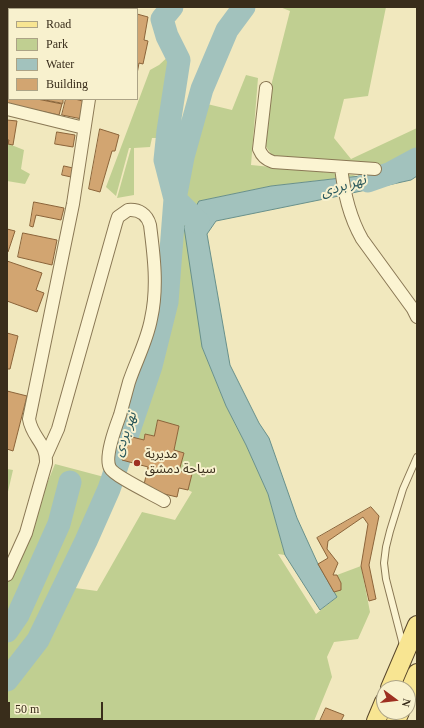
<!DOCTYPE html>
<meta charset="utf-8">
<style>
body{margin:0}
#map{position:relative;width:424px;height:728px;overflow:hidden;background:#f1e8be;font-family:Georgia,serif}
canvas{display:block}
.frame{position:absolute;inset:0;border:8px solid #392d1b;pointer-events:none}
.legend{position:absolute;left:8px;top:8px;width:130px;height:92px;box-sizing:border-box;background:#f8f1ce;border:1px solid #aca386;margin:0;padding:5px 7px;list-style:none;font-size:12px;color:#392d1b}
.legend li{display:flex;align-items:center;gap:8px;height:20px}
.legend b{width:20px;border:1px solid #aca386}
.north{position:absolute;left:376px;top:680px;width:40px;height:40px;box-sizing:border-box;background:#f8f1ce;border:1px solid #aca386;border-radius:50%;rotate:105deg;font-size:11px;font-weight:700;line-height:16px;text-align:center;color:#392d1b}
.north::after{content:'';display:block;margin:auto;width:14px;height:18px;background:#9e3021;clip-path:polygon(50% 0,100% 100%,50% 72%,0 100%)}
.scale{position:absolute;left:8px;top:702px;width:95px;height:18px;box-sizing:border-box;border:2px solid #392d1b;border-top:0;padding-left:5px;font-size:12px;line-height:14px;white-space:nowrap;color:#392d1b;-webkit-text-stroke:3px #f8f1ce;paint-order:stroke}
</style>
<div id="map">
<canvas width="424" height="728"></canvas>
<div class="frame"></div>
<ul class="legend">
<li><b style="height:5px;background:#f8e592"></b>Road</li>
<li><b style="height:11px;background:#c0cf91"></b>Park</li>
<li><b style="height:11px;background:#a2c2bd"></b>Water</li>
<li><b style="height:11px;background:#d2a571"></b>Building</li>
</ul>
<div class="north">N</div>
<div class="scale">50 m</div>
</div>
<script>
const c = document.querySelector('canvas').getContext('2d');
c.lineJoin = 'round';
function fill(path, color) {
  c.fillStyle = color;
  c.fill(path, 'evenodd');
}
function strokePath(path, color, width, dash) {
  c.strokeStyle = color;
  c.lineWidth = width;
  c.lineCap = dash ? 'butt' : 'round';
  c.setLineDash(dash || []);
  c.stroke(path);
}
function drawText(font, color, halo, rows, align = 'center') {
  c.font = font + ' Georgia,"Noto Sans Arabic",serif';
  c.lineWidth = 4;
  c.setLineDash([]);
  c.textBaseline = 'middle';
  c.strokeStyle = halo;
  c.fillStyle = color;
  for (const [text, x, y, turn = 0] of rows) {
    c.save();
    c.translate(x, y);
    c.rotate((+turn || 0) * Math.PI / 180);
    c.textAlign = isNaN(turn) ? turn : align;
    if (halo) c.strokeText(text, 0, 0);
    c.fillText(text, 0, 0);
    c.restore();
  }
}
fill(new Path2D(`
 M280,7H386L368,96L344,99L334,138L351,159L417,128V153L381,171L376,168L274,158L262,141L272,82L290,11Z
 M172,53L175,62C172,79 169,126 160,138H152L150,147L134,148V195L117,198L131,148H129L116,196L106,187L150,70L159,65Z
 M246,75L258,78L251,165L353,175L356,176L271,186L199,201L202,347L226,406L246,445L268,494L285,555L278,554L316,614L337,597L334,592L341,590V583L337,575L361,566L370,612L358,639L334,642L327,657L332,677L314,721H7V690L28,662L75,588L97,591L142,512L175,520L192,492L188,490L192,474L179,471L184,453L174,450L179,426L158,421L154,436L145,434L144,440L128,436L153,378L176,303L178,226L197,126L203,103L232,110Z
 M7,140H9V144L24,150L21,169L30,174L25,184L7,181Z
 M55,464L108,478L53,597L29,639L7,672V582Z
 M7,469L13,470L7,496Z`), '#c0cf91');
const water = new Path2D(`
 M417,159V176L411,180L334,197L216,221L207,234L230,365L259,423L269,438L297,518L318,564L337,597L320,610L285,555L268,494L246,445L226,406L202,347L184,227L199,201L271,186L341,178L391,173Z`);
fill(water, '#a2c2bd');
strokePath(water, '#68908b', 1);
strokePath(new Path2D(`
 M172,7L162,19L167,36L179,60L168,131L165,160L175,199L198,222
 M368,181L391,173L417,159
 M7,631L18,615L59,524L70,482
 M7,680L38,640L86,541L109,489L151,366L167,302L175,199L183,157L202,89L227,30L244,7`), '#a2c2bd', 23);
const building = new Path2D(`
 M7,7H12V9H9V18H7Z
 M20,7H37L36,9H25Z
 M137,14L148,17L144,40L148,41L143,64L139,63L137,74Z
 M7,93H9V99H37L62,104L59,115L7,104Z
 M40,99H63V103Z
 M66,99H75L86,102L82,119L62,115Z
 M7,120L17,121L13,145L8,144L9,140H7Z
 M100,129L119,135L115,151H112L100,192L89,189Z
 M57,132L75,135L73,147L55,144Z
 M64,166L73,168L71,177L62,175Z
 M34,202L64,208L61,220L36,215L33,227L30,226Z
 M7,229L15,231L8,252L7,251Z
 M23,233L57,240L52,265L18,257Z
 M7,261L42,273L36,290L44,293L37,312L7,301Z
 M7,333L18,336L10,369H7Z
 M7,391L27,396L13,451L7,449Z
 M158,420L179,426L174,450L184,453L179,471L192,474L188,490L179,488L177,497L143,489L148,467L122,460L128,436L144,440L145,434L154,436Z
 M371,507L379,516L369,565L376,599L369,601L361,566L368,524L363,517L328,541L327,549L338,563L333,575H337L341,583V590L334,592L318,564L328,558L317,538Z
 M326,708L344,715L341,721H320Z`);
fill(building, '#d2a571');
strokePath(building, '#8b643a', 1);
const service = new Path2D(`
 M403,645L386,579L384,563L386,547L390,531L403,489L417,457`);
const minor = new Path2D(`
 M16,9L17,7
 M108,9V7
 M9,39V37
 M266,88L259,149C262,156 265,159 273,162L375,169
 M7,109L84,128
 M341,167C344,193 349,216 362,239L413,309L417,317
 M46,456L58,429L116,223L118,217L128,210C139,209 147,214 150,225C154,256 158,288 151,319C147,341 136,361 129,382C126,393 123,404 120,415C116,426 104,457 110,468C114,476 154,495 164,501
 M7,575L26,533L46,463C47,443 32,438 29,419L73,204L89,99`);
const primary = new Path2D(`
 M390,688L417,625
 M408,694L417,673
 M376,721L384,702
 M396,721L400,712`);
strokePath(service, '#8a7855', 8);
strokePath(minor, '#8a7855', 14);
strokePath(primary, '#57452a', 20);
strokePath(service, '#fbf4d2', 6);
strokePath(minor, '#fbf4d2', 12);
strokePath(primary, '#f8e592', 18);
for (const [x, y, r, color] of [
 [137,463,4,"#9e3021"]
]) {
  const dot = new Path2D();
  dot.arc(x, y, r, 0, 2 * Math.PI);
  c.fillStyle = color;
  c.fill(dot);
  strokePath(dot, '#f8f1ce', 1.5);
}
drawText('13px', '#392d1b', '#f8f1ce', [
 ["مديرية",145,456],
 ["سياحة دمشق",145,471]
], 'left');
drawText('italic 14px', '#29575a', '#f8f1ce', [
 ["نهر بردى",344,188,-17],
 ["نهر بردى",127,435,-71]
]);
</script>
